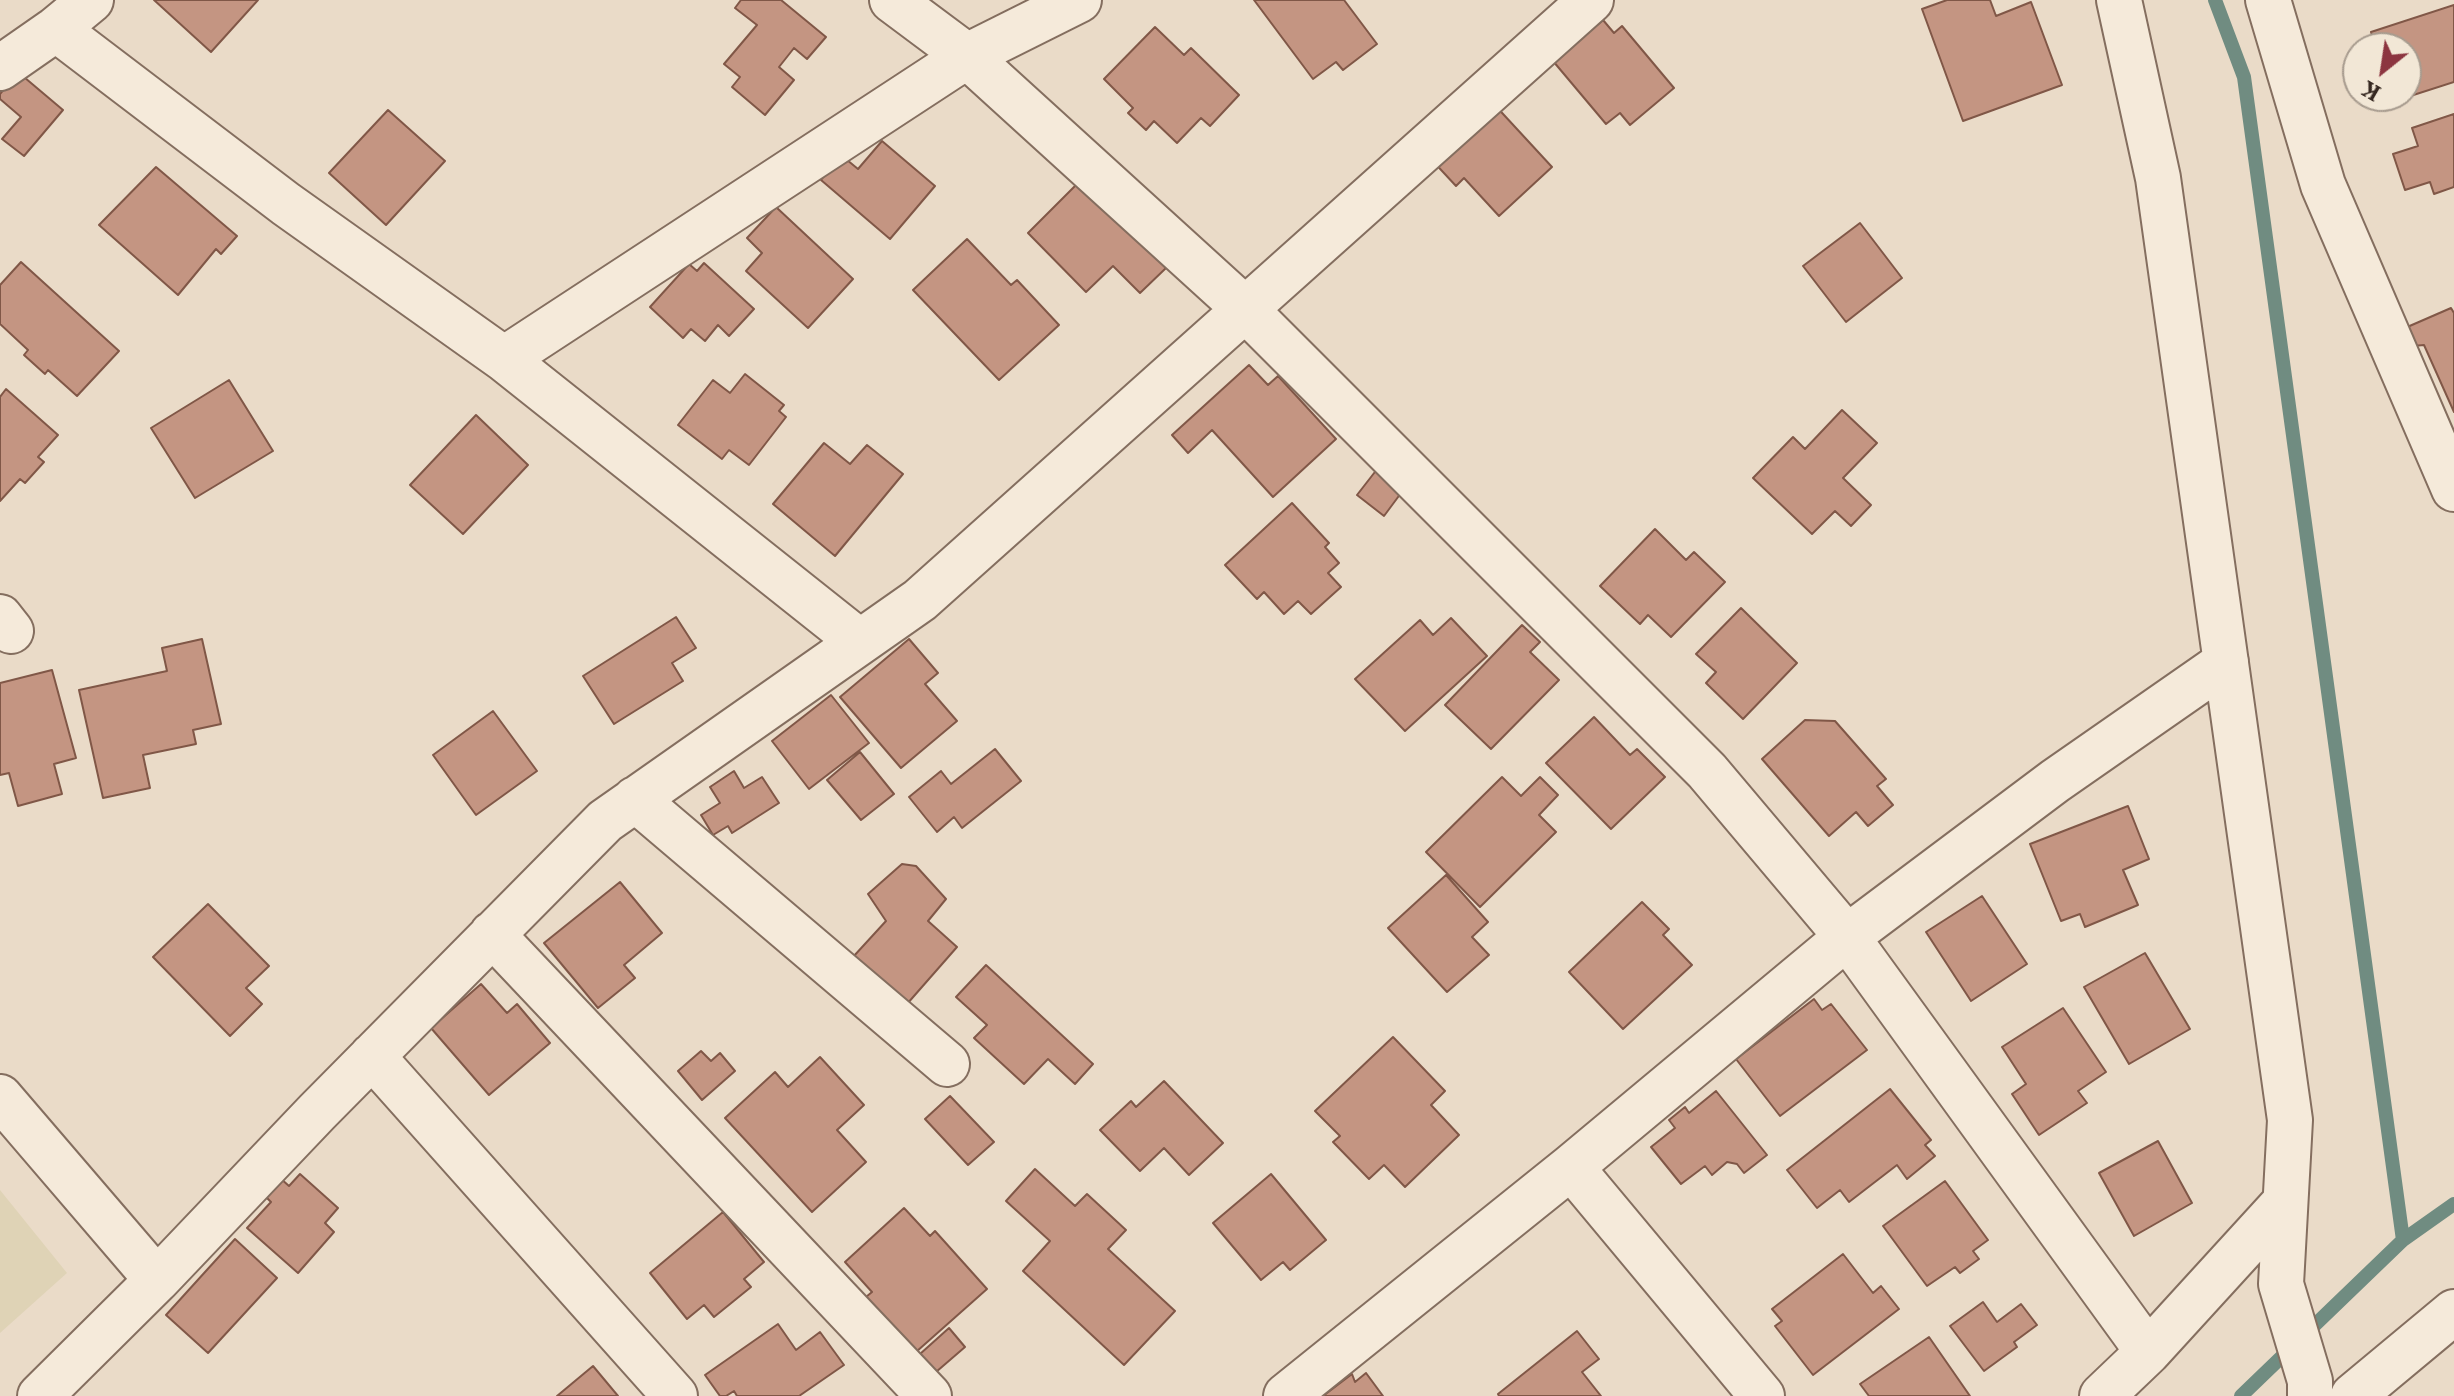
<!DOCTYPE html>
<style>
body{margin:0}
#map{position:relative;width:2454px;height:1396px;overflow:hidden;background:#eadbc8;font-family:"IBM Plex Serif",serif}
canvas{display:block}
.north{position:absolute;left:2342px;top:32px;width:80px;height:80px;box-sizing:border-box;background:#f2e7d6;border:2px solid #a79b8e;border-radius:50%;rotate:210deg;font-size:22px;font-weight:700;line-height:32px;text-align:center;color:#362821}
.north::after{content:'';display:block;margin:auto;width:28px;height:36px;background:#8c3540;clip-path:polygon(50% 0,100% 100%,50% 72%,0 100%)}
</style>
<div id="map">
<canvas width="2454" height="1396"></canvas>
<div class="north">K</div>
</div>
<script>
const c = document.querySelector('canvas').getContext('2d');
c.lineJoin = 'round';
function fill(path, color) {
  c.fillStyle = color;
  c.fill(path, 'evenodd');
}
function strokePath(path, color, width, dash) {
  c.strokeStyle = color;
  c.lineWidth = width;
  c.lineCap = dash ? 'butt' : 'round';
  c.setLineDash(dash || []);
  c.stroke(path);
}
fill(new Path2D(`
 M0,1190L67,1273L0,1333Z`), '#dfd3b6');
strokePath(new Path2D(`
 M2215,0L2244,77L2403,1240
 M2241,1396L2403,1240L2454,1204`), '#708c81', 14);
const building = new Path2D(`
 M154,0H258L211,52Z
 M741,0H781L826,37L807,59L794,48L779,67L794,80L765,115L732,87L740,77L724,64L757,25L735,8Z
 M1254,0H1344L1377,44L1343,70L1336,62L1313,79Z
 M1947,0H1990L1996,16L2031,2L2062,85L1963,121L1922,9Z
 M2454,5V82L2401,99L2400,96H2406V48H2376L2371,32Z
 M1603,20L1614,33L1622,26L1674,88L1630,125L1620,113L1606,124L1553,61Z
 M1155,27L1184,55L1191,48L1239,95L1210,126L1201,118L1177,143L1154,121L1146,130L1128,113L1133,108L1104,79Z
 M18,72L63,110L24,156L2,139L21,117L0,99V94Z
 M1492,102L1552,167L1499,216L1464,178L1456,186L1430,158Z
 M388,110L445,161L386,225L329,173Z
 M2454,114V187L2434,194L2430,182L2405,190L2393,154L2418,146L2412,128Z
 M882,141L935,186L890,239L821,180L841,155L858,169Z
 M156,167L237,236L221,254L216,249L178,295L99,225Z
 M1080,181L1166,268L1140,293L1113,266L1086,292L1028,233Z
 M776,207L853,279L808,328L746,271L762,253L747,238Z
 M1860,223L1902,278L1846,322L1803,266Z
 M967,239L1011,285L1017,280L1059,325L999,380L913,290Z
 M21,262L119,351L77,396L48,370L45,374L24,355L28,350L0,324V285Z
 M704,263L754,309L729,336L718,325L705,341L691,329L683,338L650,307L689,264L697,271Z
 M2451,308L2454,313V412L2424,345L2413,346L2405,328Z
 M1249,365L1268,385L1278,376L1336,439L1273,497L1212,430L1188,453L1172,435Z
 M745,374L784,405L779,411L786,417L749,465L729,450L722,459L678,425L713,380L730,393Z
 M229,380L273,451L195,498L151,428Z
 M6,389L58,435L38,457L44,462L25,483L20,479L0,501V397Z
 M1842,410L1877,443L1843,478L1871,505L1851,526L1835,511L1812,534L1753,478L1793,437L1805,449Z
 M476,415L528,465L463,534L410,485Z
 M824,443L850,464L867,445L903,474L835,556L773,504Z
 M1378,468L1404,489L1384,516L1357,495Z
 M1292,503L1329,543L1325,547L1339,563L1328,573L1341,587L1311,614L1298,601L1284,614L1264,592L1257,599L1225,565Z
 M1655,529L1686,560L1694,552L1725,582L1671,637L1648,615L1640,624L1600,586Z
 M1741,608L1797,663L1743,719L1706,683L1716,672L1696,654Z
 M676,617L696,648L672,663L683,681L614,724L583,676Z
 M1451,618L1487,656L1405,731L1355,679L1420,620L1433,635Z
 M1522,625L1540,642L1530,652L1559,680L1491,749L1445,705Z
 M202,639L221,724L193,730L196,744L143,755L150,788L103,798L79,690L167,671L162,648Z
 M909,639L938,673L925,684L957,721L901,768L840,697Z
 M52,670L76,758L54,764L62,794L18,806L9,773L0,775V683Z
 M831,695L869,743L809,789L772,741Z
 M493,711L537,771L476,815L433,755Z
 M1594,717L1630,755L1637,749L1665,777L1611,829L1546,763Z
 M1805,720L1835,721L1886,779L1877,786L1893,805L1868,826L1856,812L1829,836L1762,759Z
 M995,749L1021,781L962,828L954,817L937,832L909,797L941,771L951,784Z
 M860,752L894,794L861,820L827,780Z
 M734,771L744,788L762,777L779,803L732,833L728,826L713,835L701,815L720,803L710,787Z
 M1502,777L1521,796L1540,777L1558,795L1539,815L1556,832L1480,907L1426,852Z
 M2128,806L2149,859L2123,870L2138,905L2085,927L2080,914L2061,921L2030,844Z
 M902,864L916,866L946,899L928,921L957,947L907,1004L853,957L886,921L868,894Z
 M1446,875L1488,922L1472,937L1489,955L1447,992L1388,928Z
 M620,882L662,933L624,965L635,978L598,1008L544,943Z
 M1982,896L2027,964L1971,1001L1926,932Z
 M1642,902L1669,929L1663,935L1692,965L1623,1029L1569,972Z
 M208,904L269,966L246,988L262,1004L230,1036L153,957Z
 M2145,953L2190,1029L2129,1064L2084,987Z
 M986,965L1093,1064L1075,1084L1048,1059L1024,1084L974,1038L987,1025L956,997Z
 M481,984L507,1013L517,1004L550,1043L489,1095L431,1028Z
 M1814,999L1822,1010L1831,1004L1867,1050L1780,1116L1736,1059Z
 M2063,1008L2106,1072L2078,1091L2087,1103L2039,1135L2012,1094L2026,1084L2002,1047Z
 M1393,1037L1445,1091L1431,1105L1459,1135L1405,1187L1384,1165L1369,1179L1333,1142L1340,1136L1315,1111Z
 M701,1051L711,1061L720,1053L735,1071L702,1100L678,1071Z
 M820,1057L864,1105L837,1130L866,1162L812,1212L725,1118L775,1072L788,1087Z
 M1164,1081L1223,1143L1189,1175L1164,1148L1140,1171L1100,1130L1131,1101L1136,1107Z
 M1890,1089L1931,1140L1925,1145L1935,1156L1907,1179L1897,1165L1849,1202L1840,1190L1817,1208L1787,1170Z
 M1716,1091L1767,1155L1744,1173L1737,1164L1727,1162L1712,1175L1705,1166L1681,1184L1651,1147L1675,1128L1669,1120L1685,1107L1689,1113Z
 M950,1096L994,1142L968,1165L925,1119Z
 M2158,1141L2192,1203L2134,1236L2099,1173Z
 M1035,1169L1075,1206L1087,1194L1126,1230L1108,1249L1175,1311L1124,1365L1023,1271L1050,1241L1006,1201Z
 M300,1174L338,1208L325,1223L334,1232L298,1273L247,1228L271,1202L265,1196L280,1178L289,1186Z
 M1271,1174L1326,1240L1290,1270L1283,1262L1261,1280L1213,1223Z
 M1945,1181L1988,1240L1973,1251L1979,1259L1960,1273L1955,1267L1927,1286L1883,1226Z
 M904,1208L930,1236L935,1231L987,1289L916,1352L866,1297L872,1292L845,1262Z
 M723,1212L764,1262L744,1279L751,1287L714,1317L704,1305L687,1319L650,1273Z
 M235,1239L277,1278L208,1353L166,1315Z
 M1843,1254L1873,1293L1881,1286L1899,1309L1813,1375L1775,1326L1782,1321L1772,1309Z
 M1983,1302L1997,1322L2021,1304L2037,1325L2014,1342L2017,1347L1984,1371L1950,1326Z
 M778,1324L796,1350L820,1332L844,1365L799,1396H737L734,1391L726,1396H720L705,1375Z
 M949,1328L965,1347L936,1372L920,1354Z
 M1577,1331L1599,1359L1582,1372L1601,1396H1499L1498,1394Z
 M1929,1337L1970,1396H1869L1860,1384Z
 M593,1366L618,1396H557Z
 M1366,1373L1383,1396H1323L1352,1374L1355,1382Z`);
fill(building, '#c49582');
strokePath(building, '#805747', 2);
const minor = new Path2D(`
 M892,0L967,56L1245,309L1707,771L1847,937L2148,1352
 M2119,0L2158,178L2290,1120L2281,1284L2310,1381V1396
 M2268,0L2323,185L2454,489
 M56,29L286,204L504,359L860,642
 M0,68L56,29L91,0
 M504,359L967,56L1079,0
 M0,617L11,631
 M635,799L947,1064
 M492,934L929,1396
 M372,1056L675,1396
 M0,1097L157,1280
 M1571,1167L1762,1396
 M40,1396L157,1280L317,1112L605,821L920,600L1591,0
 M1286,1396L1571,1167L1847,937L2055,781L2226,662
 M2102,1396L2148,1352L2285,1202
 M2353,1396L2454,1312`);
strokePath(minor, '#846e5f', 48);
strokePath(minor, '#f5eada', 44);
</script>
